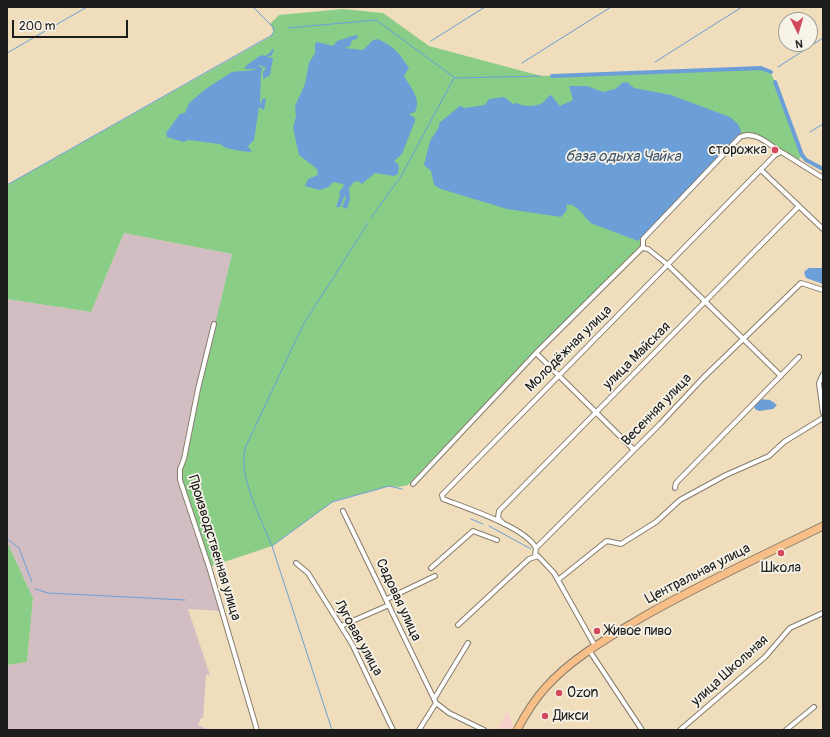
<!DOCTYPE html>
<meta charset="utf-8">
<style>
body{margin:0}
#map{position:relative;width:830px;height:737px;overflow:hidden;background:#efddbc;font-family:Pangolin,sans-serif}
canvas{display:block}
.frame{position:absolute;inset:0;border:8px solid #1c1c1c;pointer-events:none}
.north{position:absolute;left:778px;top:12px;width:40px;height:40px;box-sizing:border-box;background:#f7f3e8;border:1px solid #9f9d96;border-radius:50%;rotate:175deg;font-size:11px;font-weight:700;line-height:16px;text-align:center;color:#1c1c1c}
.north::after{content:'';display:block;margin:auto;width:14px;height:18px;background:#d1495b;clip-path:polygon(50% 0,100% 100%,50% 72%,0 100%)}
.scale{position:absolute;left:12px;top:20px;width:116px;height:18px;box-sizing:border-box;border:2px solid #1c1c1c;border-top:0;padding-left:5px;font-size:12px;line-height:14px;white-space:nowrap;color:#1c1c1c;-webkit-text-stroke:3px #f7f3e8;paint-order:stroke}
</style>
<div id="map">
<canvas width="830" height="737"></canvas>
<div class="frame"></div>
<div class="north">N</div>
<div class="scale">200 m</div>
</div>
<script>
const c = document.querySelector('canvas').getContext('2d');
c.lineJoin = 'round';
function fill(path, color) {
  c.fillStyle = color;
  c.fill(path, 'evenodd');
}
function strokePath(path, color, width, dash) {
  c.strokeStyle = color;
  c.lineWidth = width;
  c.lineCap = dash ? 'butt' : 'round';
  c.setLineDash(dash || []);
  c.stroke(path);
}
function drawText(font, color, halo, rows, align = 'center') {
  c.font = font + ' Pangolin,sans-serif';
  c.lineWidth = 3.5;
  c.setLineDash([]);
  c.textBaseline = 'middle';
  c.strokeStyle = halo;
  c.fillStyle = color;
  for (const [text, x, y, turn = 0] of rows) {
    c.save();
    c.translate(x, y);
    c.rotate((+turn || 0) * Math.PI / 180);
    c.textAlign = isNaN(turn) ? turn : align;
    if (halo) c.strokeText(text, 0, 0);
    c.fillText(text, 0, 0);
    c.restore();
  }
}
fill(new Path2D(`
 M507,711L513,726L511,730H497Z`), '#f7d0cb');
fill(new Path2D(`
 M124,233L232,254L183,464L222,611L188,609L210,675H206L203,718H201L198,725L209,730H7V665L27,662L33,598L7,542V299L91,312Z`), '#d2bec2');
fill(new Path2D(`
 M343,9L383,13L429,46L541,76L765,68L770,71L775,82L802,155L797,162L755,135L743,136L643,239V248L536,353L408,485L398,487L389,486L334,501L272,546L209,567L182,488L180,469L232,254L124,233L91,312L7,299V185L270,37L274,31L270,24L279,15Z
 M7,542L33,598L27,662L7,665Z`), '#89cd87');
fill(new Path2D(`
 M356,35L358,36L357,39L352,40L350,46L344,48L363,50L373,40L378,39C396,48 398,52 409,68L404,76C410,87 422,99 415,112L409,114L415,118V121L402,154L394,161L399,165L398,174L394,176L375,173L362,184L358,181L354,182L349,188L350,199L347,209L342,207L346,198L345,195L340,207H336L340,196L339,192L344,186L343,184L333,182L329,187L320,190L305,186L308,179L318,175L317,169L299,155L293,128L296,116L295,106L305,84L309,63L315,53V43L318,42L333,46L337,41Z
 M272,49H274L272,55L267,57L273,58L270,75L263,79V72L266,68L260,65L254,69H244L247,65L261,55L265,56L270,53Z
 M258,66L263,68L261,72L260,105L263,98L266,99L264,110L259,107L254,140L248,146L252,152L241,151L226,148L220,144L188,140L184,142L167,137L166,133L180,114L185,113L189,103L207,88L232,72L254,70Z
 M627,82L634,88L671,95L730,117L738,124L741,131L740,136L638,241L593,224C584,219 578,202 566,205L567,210L561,217L507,209L441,189L434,185L431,171L424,165L430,141L439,127V123L460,106L465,108L485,105L489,99L504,97L513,104L517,103C523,107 536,107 542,103C546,101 547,97 551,95L560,106L573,100L569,86H587L603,92L615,89L622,83Z
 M809,268H823V284L806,278L804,272Z
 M759,399L770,400L777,405L773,409L759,411L755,409L754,403Z`), '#6c9fd7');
strokePath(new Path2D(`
 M288,28L376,20L455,78L541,76
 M431,41L485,7
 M7,53L87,7
 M655,62L742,7
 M522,63L611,7
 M778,67L823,38
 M810,132L823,124
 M7,185L272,35L274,32L273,27L253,7
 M371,218L401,176L454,78
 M368,223L303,325L246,446C236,474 262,520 272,546L332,502L389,486L402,489
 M471,519L483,524
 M489,526L531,549
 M7,539L19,548L32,582
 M272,546L332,730
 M35,589L48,593L185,600`), '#6c9fd7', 1);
strokePath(new Path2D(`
 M552,76L761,68L771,72
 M775,82L802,155L806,160L823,169`), '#6c9fd7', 4);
const street = new Path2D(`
 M761,170L823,229
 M643,248V239L740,137C755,130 768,144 781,152
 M214,324L198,389L184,459L180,469V480L209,567L257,730
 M536,353L634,450
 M823,374L819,383L823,413
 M413,484L536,353L642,248L648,249L668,265L781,376
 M675,488L676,483L799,357
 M343,511L436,703L449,713L484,730
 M502,522L498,518L499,511L799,206
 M536,548C525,527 466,508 443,499L442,495L775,155L781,152L783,153L823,178
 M535,556L536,548L660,424L703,378L801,283L823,290
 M296,563L308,573L352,644L393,730
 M431,568L473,531L497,540
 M558,580L604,543L607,541L621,544L656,522L680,500L726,475L769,456L784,442L823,418
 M387,599L435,576
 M458,625L529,559L538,556L554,573L595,646
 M341,626L389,605
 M589,650L642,730
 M434,699L468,643
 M419,730L436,703
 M680,730L765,657L790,628L823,613
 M786,730L814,707`);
const primary = new Path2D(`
 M517,730C525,715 534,700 546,687C572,658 608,638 641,618C700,584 762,556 823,526`);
strokePath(street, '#867c6c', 6);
strokePath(primary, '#867c6c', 9);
strokePath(street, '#fff', 4);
strokePath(primary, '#f7be88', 7);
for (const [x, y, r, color] of [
 [775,150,4,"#d1495b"],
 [781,553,4,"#d1495b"],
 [597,631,4,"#d1495b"],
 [559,693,4,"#d1495b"],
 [545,716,4,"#d1495b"]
]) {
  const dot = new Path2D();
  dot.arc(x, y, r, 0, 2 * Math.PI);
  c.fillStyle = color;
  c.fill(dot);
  strokePath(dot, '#f7f3e8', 1.5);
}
drawText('14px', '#1c1c1c', '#f7f3e8', [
 ["сторожка",767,150,"right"],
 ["Школа",781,568,"center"],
 ["Живое пиво",605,631],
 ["Ozon",567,693],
 ["Дикси",553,716]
], 'left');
drawText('14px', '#1c1c1c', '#f7f3e8', [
 ["Молодёжная улица",569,349,-45],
 ["улица Майская",637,356,-45],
 ["Весенняя улица",657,410,-46],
 ["Производственная улица",214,548,73],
 ["Центральная улица",698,574,-27],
 ["Садовая улица",398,600,65],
 ["Луговая улица",358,638,61],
 ["улица Школьная",730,671,-42]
]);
drawText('italic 15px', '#405770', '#f7f3e8', [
 ["база одыха Чайка",623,157]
]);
</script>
